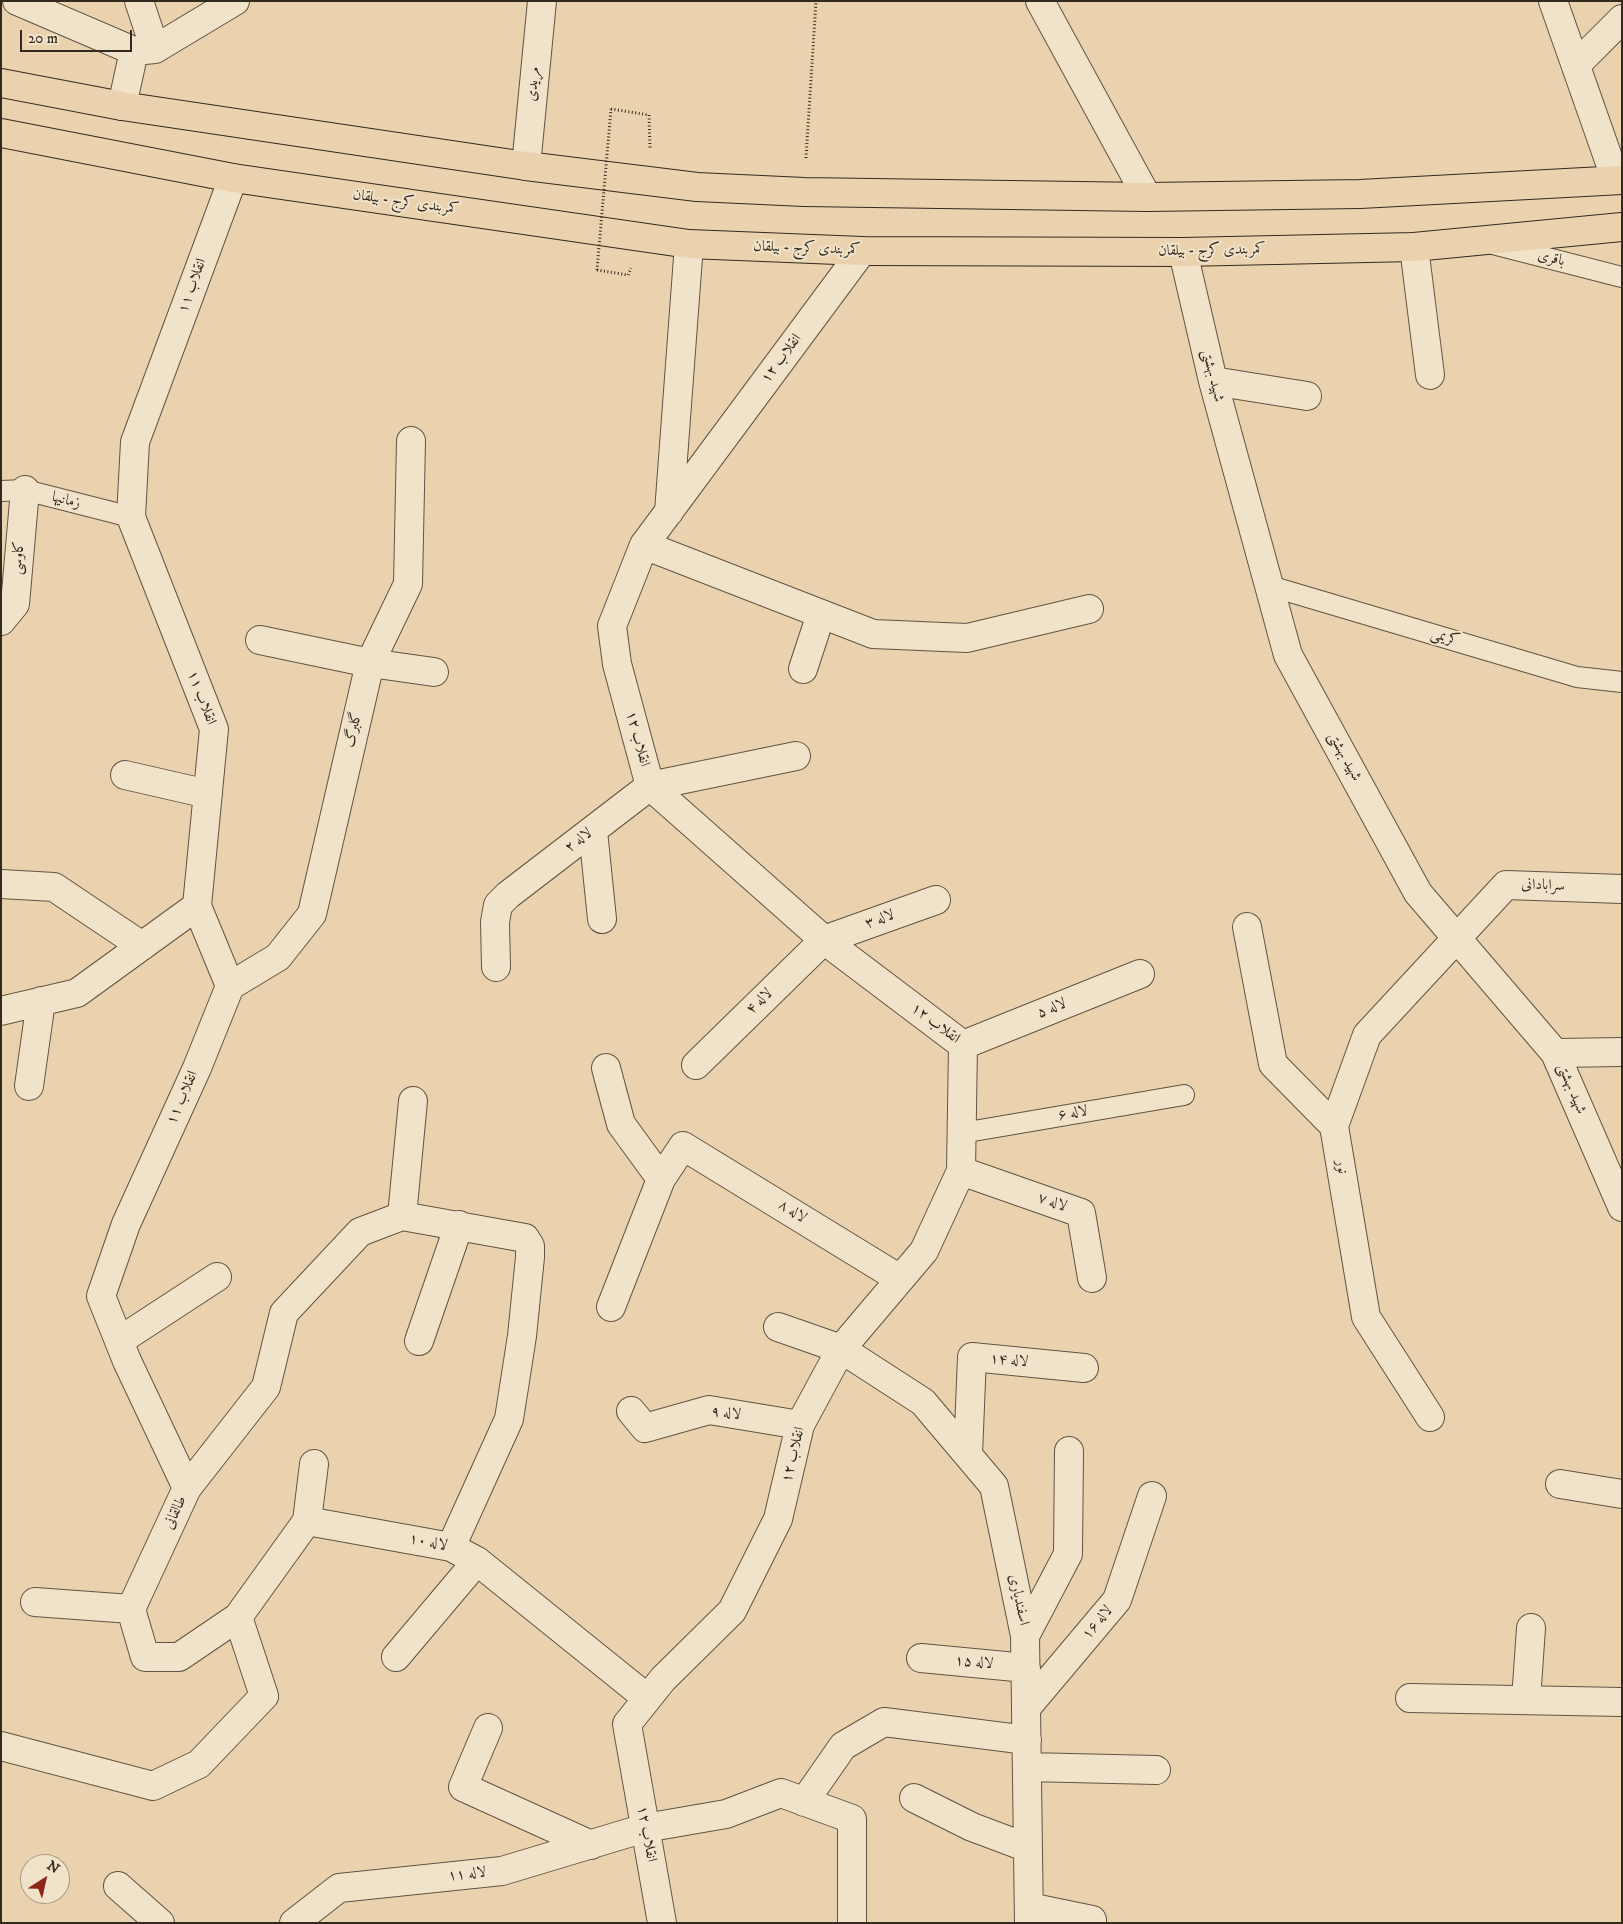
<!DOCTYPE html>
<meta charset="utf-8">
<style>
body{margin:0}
#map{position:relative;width:1623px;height:1924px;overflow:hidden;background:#ead2ae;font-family:"IM FELL DW Pica",serif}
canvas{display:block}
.frame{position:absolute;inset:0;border:2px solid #322a1f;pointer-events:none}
.north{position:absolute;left:20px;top:1854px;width:50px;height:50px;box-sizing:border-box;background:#f1e2ca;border:1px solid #a59886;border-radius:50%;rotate:35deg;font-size:14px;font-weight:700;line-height:20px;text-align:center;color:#322a1f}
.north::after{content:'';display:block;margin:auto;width:18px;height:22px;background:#8f2418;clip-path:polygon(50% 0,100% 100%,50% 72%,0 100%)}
.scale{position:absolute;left:20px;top:30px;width:112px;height:22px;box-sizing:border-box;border:2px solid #322a1f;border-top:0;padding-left:6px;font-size:15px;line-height:18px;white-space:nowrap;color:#322a1f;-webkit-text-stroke:4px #f1e2ca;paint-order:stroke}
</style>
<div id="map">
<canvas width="1623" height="1924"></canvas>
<div class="frame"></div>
<div class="north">N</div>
<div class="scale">20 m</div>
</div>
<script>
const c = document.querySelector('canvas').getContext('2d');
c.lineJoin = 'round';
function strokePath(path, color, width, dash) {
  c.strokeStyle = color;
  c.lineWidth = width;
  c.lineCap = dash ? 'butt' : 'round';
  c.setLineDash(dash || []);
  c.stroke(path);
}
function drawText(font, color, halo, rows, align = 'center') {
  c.font = font + ' "IM FELL DW Pica",Amiri,serif';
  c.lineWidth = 4;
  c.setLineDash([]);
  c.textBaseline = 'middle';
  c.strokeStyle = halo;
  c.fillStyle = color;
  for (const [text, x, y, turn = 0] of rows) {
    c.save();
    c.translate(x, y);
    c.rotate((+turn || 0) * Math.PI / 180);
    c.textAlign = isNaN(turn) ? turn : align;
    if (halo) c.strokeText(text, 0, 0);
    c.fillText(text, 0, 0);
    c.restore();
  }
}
const service = new Path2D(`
 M1493,244L1622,277
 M1,491L25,490L131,517
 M1270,586L1577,677L1622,682
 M962,1133L1184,1095`);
const minor = new Path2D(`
 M17,1L134,51L155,49L235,1
 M139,1L155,49
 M1040,1L1147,197
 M1553,1L1616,180
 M1576,65L1622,19
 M122,106L134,51
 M526,166L542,1
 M233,178L135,442L131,517L214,729L197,906L230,986L197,1068L126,1224L101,1296L127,1361L187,1488L131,1609L145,1657H179L238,1617L307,1521L451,1547L477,1561L647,1698
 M1414,247L1430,375
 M1183,252L1213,381L1288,655L1418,893L1555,1053L1622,1207
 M1213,381L1307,396
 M669,512L689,244
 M644,545L873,634L967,638L1089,609
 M1,621L15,604L25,490
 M260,640L370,663L434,672
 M803,669L821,614
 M125,775L208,794
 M593,831L602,919
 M1,884L54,887L142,946
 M1247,927L1273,1064L1334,1126
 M496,967L495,922L498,905L508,895L650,786L796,756
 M230,986L278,957L312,914L370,663L408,584L411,441
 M1,1011L77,993L197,906
 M963,1045L1140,974
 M1555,1053L1622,1052
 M696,1065L824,940L936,900
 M606,1068L621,1124L661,1179
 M29,1086L41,1001
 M961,1171L1081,1213L1092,1278
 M402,1216L413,1101
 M611,1307L661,1179L683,1146L900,1279
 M778,1327L841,1349L923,1402L994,1486L1025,1636L1029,1923
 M119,1341L217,1277
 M419,1341L459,1225
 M631,1411L645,1428L709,1410L800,1425
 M1430,1417L1366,1317L1334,1126L1367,1035L1506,885L1622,889
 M968,1455L972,1357L1084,1368
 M1560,1484L1622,1494
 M187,1488L266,1387L284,1313L360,1232L402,1216L525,1238L530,1246V1257L522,1336L509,1419L451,1547
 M307,1521L314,1464
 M35,1602L131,1609
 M1025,1636L1068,1554L1069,1451
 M396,1657L477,1561
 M921,1658L1026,1668
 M1410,1698L1622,1702
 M1526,1700L1531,1628
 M1027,1707L1117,1600L1152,1496
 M488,1728L463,1787L591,1845
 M1,1746L153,1786L199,1764L264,1696L238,1617
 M1027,1767L1156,1770
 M914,1798L972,1827L1028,1848
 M804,1802L843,1746L884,1722L1027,1740
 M118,1886L160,1923
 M1029,1907L1092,1920
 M294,1923L339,1888L502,1871L645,1828L726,1814L781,1793L852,1819V1923
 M662,1923L627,1724L663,1679L732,1611L778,1519L800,1425L841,1349L924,1251L961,1171L963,1045L824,940L650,786L617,664L612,626L644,545L862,251`);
const trunk = new Path2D(`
 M1,83L122,106L526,166L697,187L804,192L1147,197L1360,194L1622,180
 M1,133L233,178L689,244L862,251L1183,252L1414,247L1622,227`);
strokePath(service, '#605443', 22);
strokePath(minor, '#605443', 30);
strokePath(trunk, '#322a1f', 30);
strokePath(new Path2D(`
 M611,109L649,115L650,148
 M806,158L816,1
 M597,270L628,275L631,268`), '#322a1f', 3, [1, 2.5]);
strokePath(service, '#f1e2ca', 20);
strokePath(minor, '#f1e2ca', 28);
strokePath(trunk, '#ead2ae', 28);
strokePath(new Path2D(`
 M597,270L611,109`), '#322a1f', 3, [1, 2.5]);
drawText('15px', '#322a1f', '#f1e2ca', [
 ["مریدی",534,84,-84],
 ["کمربندی کرج - بیلقان",406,203,8],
 ["کمربندی کرج - بیلقان",807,249,2],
 ["کمربندی کرج - بیلقان",1212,251,-1],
 ["باقری",1551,259,14],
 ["انقلاب ۱۱",193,286,-70],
 ["انقلاب ۱۲",782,359,-53],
 ["شهید بهشتی",1212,376,76],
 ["زمانیها",66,501,14],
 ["کاوسی",19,558,-85],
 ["کریمی",1445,638,16],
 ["انقلاب ۱۱",201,698,69],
 ["گلبرگ",354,730,-77],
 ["انقلاب ۱۲",637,739,75],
 ["شهید بهشتی",1344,757,61],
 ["لاله ۲",579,841,-37],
 ["سرابادانی",1543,886,2],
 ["لاله ۳",880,920,-20],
 ["لاله ۴",760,1002,-44],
 ["لاله ۵",1052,1009,-22],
 ["انقلاب ۱۲",935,1024,37],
 ["شهید بهشتی",1571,1089,67],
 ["انقلاب ۱۱",183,1098,-66],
 ["لاله ۶",1073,1114,-10],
 ["نور",1341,1167,81],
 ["لاله ۷",1052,1203,19],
 ["لاله ۸",792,1212,32],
 ["لاله ۱۴",1009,1361,5],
 ["لاله ۹",726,1414,6],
 ["انقلاب ۱۲",794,1455,-76],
 ["طالقانی",176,1513,-65],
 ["لاله ۱۰",428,1543,11],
 ["اسفندیاری",1018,1600,78],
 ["لاله ۱۶",1098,1623,-50],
 ["لاله ۱۵",974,1663,5],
 ["انقلاب ۱۲",646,1834,80],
 ["لاله ۱۱",467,1875,-6]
]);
</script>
